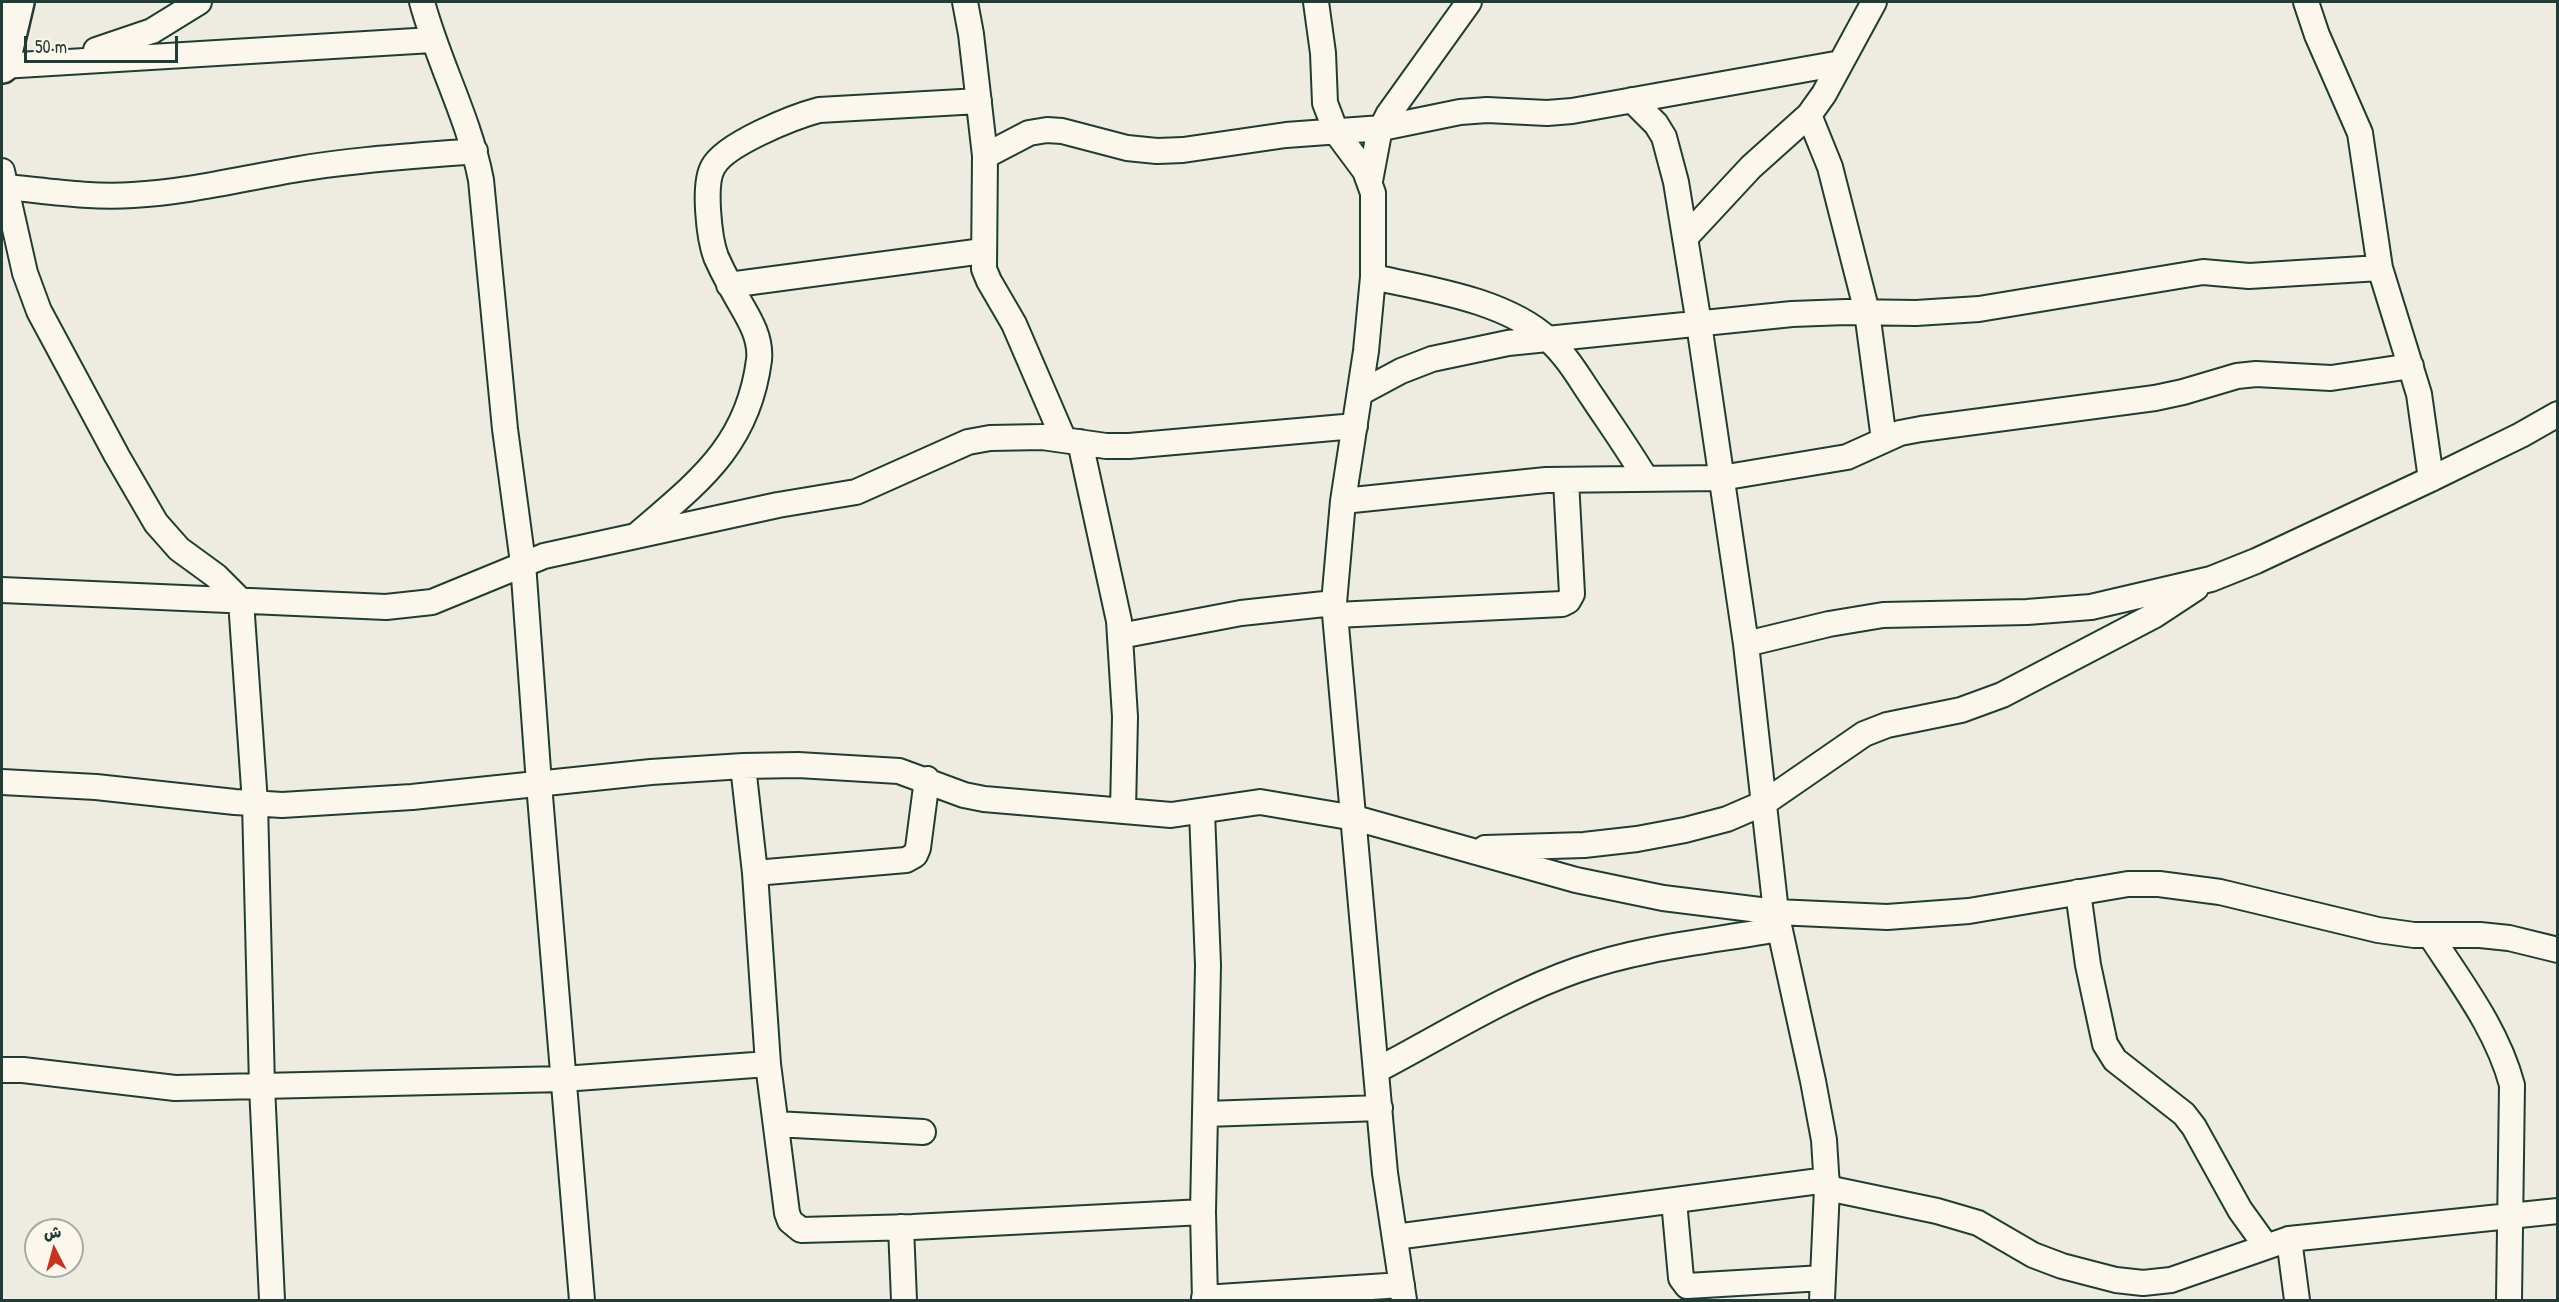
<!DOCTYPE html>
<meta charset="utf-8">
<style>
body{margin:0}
#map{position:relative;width:2559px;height:1302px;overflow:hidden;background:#eeece1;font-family:"Patrick Hand","Playpen Sans Arabic",sans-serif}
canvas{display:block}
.frame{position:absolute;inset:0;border:3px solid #1f3d34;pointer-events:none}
.north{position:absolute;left:24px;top:1218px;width:60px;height:60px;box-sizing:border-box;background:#fbf7ec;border:2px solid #a3ada2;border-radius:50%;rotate:354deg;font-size:16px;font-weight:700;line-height:24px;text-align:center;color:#1f3d34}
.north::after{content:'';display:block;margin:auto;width:21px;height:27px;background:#c8321e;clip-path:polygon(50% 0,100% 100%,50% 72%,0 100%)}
.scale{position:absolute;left:24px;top:36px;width:154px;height:27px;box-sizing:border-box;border:3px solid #1f3d34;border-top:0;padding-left:8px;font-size:18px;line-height:21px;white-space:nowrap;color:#1f3d34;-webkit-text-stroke:4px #fbf7ec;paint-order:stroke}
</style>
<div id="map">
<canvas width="2559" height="1302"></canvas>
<div class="frame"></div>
<div class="north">ش</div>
<div class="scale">50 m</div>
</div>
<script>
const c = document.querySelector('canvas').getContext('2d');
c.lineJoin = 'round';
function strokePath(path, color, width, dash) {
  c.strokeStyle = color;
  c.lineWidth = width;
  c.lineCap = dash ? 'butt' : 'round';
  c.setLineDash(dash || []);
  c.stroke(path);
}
const street = new Path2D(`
 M422,2C438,62 469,118 481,180L505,429L523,563L539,784L582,1300
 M965,2L971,34L985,156L984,269L989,281L1014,324L1064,440
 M1316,2L1323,53L1325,103L1336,132L1365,171L1373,193V277L1366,351L1343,501L1334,603L1385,1173L1404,1300
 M2306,2L2317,35L2360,133L2380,268L2419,394L2431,479
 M96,50L152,31L199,2
 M2,66L432,40
 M1632,100L1656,124L1664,137L1676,182L1699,324L1746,644L1776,912L1813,1081L1824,1140L1827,1188L1822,1300
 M1809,115L1830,167L1867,312L1884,440
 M985,156L1029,133L1047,130L1062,131L1127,148L1157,151L1183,150L1286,135L1382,128L1460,112L1487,110L1547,113L1572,111L1841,63
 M2,171L25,273L39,311L117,456L156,523L179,549L216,576L241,601L255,803L262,1086L272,1300
 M1370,181L1379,133L1388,115L1469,2
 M6,187C48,191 91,198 133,195C189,192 244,178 299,169C357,159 417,156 475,151
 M1685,238L1751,167L1809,115L1824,94L1874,2
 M1373,277C1428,289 1506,300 1549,340C1567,356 1580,379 1593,398C1611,425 1630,452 1646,479
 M729,285L983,251
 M1360,393L1401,371L1432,359L1508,343L1792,314L1846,312L1916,313L1979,309L2203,272L2249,276L2380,268
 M1080,442L1119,621L1125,717L1123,811
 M1343,501L1546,480L1721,478L1847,457L1900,433L1921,429L2155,398L2183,392L2237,376L2256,374L2331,378L2411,366
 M638,534C698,482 748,446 759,360C762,332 742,309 730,285C725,276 720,266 716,257C709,238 703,184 713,167C725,144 793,117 819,110L979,101
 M2,590L386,607L432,602L544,556L778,505L856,492L968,442L990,438L1042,437L1106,446H1129L1355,426
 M1336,615L1562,604L1568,601L1572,594L1566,480
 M1120,636L1241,613L1334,603
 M1746,644L1829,624L1883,615L2027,612L2091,607L2211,579L2256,561L2431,479L2521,435L2558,414
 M743,766L755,873L768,1064L787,1213L790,1221L801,1230L913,1227L1203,1212
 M2,782L96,787L235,802L282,805L412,797L651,772L743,766L798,765L899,771L964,795L984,799L1171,815L1260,802L1355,818L1576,880L1663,898L1776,912L1887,917L1969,911L2128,884H2159L2220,892L2378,930L2414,935H2480L2509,938L2558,950
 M1202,812L1208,965L1203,1212L1205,1300
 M1485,848L1584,845L1637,839L1685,830L1727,819L1764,803L1864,734L1887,725L1961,710L2002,695L2155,615L2196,588
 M755,873L906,860L915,855L918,848L927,779
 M2078,892L2088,965L2105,1044L2115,1060L2184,1114L2194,1127L2240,1210L2266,1246
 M2430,935C2461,983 2497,1029 2512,1085L2509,1300
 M2,1070H23L175,1088L563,1079L768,1064
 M1377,1070C1442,1036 1508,994 1577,970C1642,947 1712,941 1779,929
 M1206,1114L1380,1108
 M776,1124L923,1132
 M1827,1188L1937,1211L1978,1223L2033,1255L2062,1266L2116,1280L2143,1283L2171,1280L2289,1239L2558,1211
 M1674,1201L1681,1278L1687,1286L1823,1278
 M901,1227L904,1300
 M1395,1237L1827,1180
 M2289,1239L2297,1300
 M1204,1298L1402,1285`);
const secondary = new Path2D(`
 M2,66L17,2`);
strokePath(street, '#1f3d34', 28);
strokePath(secondary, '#1f3d34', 38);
strokePath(street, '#fbf7ec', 24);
strokePath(secondary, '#fbf7ec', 33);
</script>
